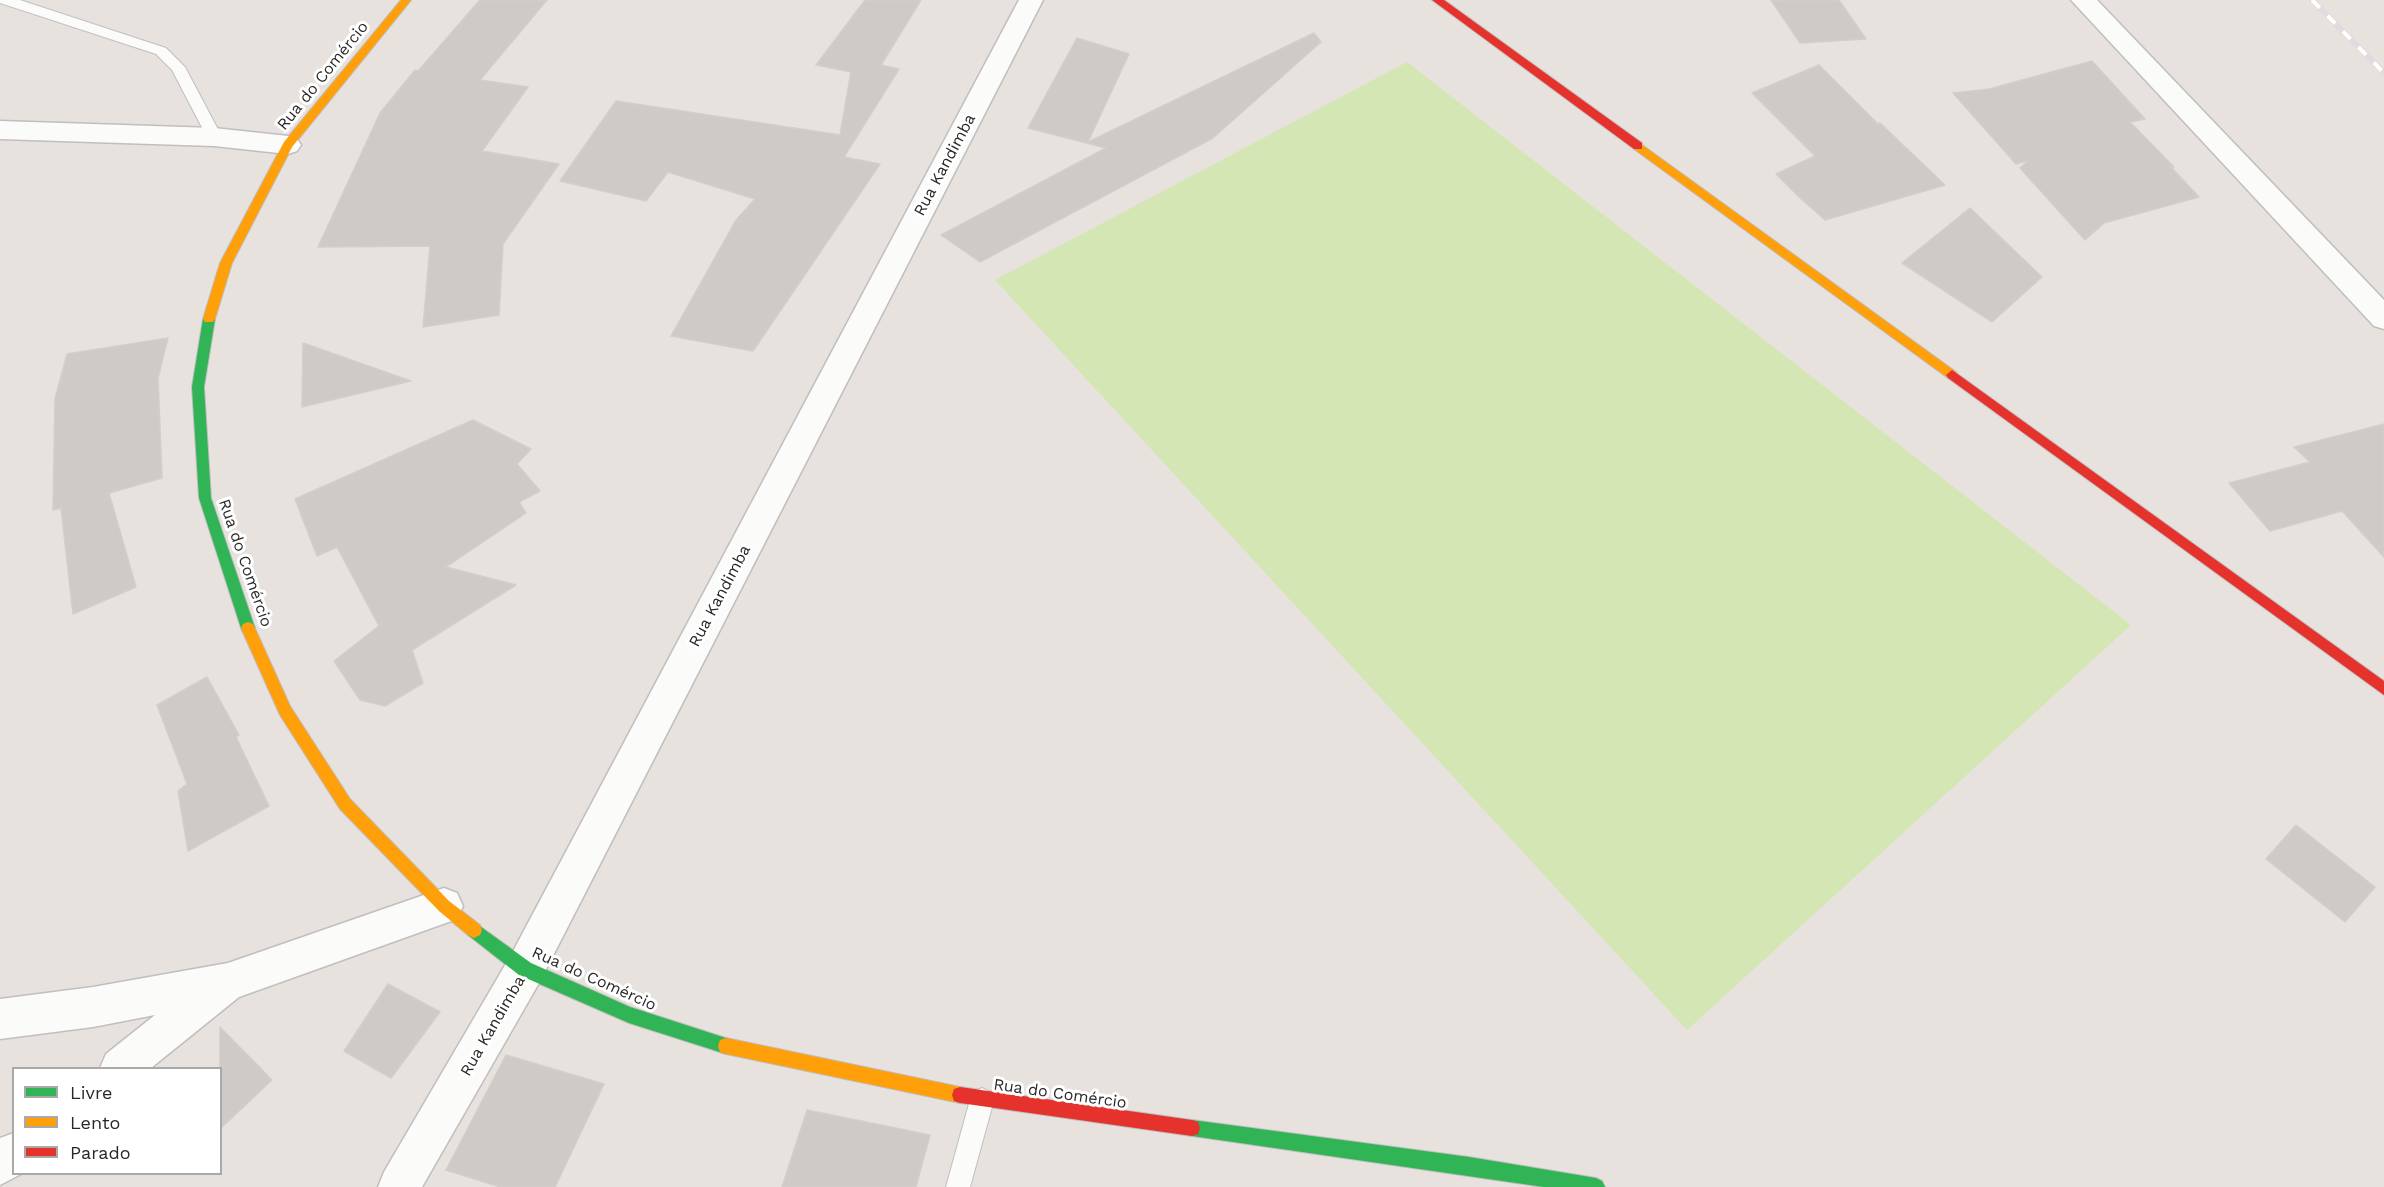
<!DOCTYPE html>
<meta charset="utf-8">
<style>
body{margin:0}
#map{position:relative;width:2384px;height:1187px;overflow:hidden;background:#e7e2dd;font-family:"Work Sans",sans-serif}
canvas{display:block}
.legend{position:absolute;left:12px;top:1067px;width:210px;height:108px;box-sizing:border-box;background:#fff;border:2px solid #a9a9a9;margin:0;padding:8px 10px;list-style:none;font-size:18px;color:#282828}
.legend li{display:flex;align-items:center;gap:12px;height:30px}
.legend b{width:30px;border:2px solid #a9a9a9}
</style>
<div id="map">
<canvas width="2384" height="1187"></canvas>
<ul class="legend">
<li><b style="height:8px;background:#30b455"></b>Livre</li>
<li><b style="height:8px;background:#ff9f0a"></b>Lento</li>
<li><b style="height:8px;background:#e5322d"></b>Parado</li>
</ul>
</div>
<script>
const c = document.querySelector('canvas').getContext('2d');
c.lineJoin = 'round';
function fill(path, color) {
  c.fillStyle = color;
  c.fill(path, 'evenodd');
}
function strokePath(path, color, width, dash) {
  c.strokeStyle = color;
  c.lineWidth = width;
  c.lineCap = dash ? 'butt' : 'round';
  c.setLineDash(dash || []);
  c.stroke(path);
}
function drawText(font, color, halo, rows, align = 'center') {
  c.font = font + ' "Work Sans",sans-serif';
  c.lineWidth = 6;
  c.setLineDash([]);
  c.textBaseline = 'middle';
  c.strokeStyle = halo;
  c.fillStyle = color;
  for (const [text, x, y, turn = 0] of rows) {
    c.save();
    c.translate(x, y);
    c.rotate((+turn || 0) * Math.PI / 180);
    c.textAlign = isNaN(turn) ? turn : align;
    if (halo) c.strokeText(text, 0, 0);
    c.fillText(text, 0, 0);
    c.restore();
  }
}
fill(new Path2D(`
 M1407,62L2131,625L1687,1030L995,280Z`), '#d4e6b3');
const building = new Path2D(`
 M480,0H547L480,80L528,87L482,151L559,164L503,244L499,315L423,327L430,246L318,247L380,113L415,70L418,71Z
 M865,0H921L881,65L899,69L844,157L880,164L753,351L671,336L736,220L755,199L668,172L646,201L560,181L616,101L840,135L851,72L816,65Z
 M1771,0H1839L1866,39L1800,43Z
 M1314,33L1321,42L1213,138L980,262L941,235L1106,148L1028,128L1077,38L1129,54L1088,142Z
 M2092,61L2145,119L2130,122L2174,167H2171L2199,197L2104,223L2085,240L2020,168L2029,160L2016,164L1953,93L1989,89Z
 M1819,65L1878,124L1880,123L1945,185L1825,220L1798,196L1776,174L1815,156L1752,93Z
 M1970,208L2042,277L1992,322L1902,263Z
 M168,338L158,378L162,478L109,493L136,587L73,614L61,508L53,510L55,399L67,354Z
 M303,343L411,381L302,407Z
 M473,420L531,449L517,464L540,491L519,502L526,513L446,567L516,585L412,650L423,683L385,706L360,700L334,661L379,626L337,547L317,556L295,499Z
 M2384,424V557L2342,511L2270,531L2229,483L2310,462L2294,447Z
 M207,677L239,735L236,737L269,806L188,851L178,791L187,784L157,705Z
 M2296,825L2375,887L2345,922L2266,859Z
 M388,984L440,1012L391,1078L344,1051Z
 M220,1027L272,1080L220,1129Z
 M506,1055L604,1084L555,1187H500L446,1170Z
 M807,1110L930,1135L916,1187H782Z`);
fill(building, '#cecbc7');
strokePath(building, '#d2cec9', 1.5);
const lane = new Path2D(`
 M0,0H20L166,48L185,67L222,137L219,141H209L172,70L156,54L0,3Z
 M982,1088L990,1092L994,1100L970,1187H946L970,1100L974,1092Z`);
const street = new Path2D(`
 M1019,0H1043L539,983L422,1187H378L384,1172L511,955Z
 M2071,0H2097L2384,300V329L2374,326Z
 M0,121L214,128L288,136L297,139L301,145L297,151L288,154L214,146L0,139Z
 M444,888L457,893L463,906L457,919L239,997L151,1068H100L106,1054L155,1015L93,1027L0,1039V999L93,987L228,963Z
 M14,1133V1174H21L0,1185V1138Z`);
const fast = new Path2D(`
 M209,315L215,319L204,387L211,498L255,628L253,632L248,634L243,632L241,628L199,498L192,387L203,319Z
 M474,922L531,963L630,1007L732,1040L734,1046L732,1052L726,1054L629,1023L519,975L468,935L466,930L468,925Z
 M1192,1120L1469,1157L1596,1178L1602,1181L1605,1187H1544L1192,1136L1186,1134L1184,1128L1186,1122Z`);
const slow = new Path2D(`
 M401,0H411L292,147L232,263L215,319L213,322H205L203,319L220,263L284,142Z
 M1638,142L1956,372L1958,375L1956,378H1948L1634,149L1633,146Z
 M248,622L253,624L290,706L350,799L449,901L480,925L482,930L480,935L474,938L468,935L439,911L340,809L280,715L241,628L243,624Z
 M726,1038L960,1087L966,1089L968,1095L966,1101L960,1103L726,1054L720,1052L718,1046L720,1040Z`);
const jam = new Path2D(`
 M1432,0H1444L1642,143V149H1634Z
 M1952,370L2384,681V695L1948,378L1946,375Z
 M960,1087L1192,1120L1198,1122L1200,1128L1198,1134L1192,1136L960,1103L954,1101L952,1095L954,1089Z`);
strokePath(lane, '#c0bebf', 2);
strokePath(street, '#c0bebf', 3);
strokePath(fast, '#c0bebf', 2);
strokePath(slow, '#c0bebf', 2);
strokePath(jam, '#c0bebf', 2);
fill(lane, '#fbfbfa');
fill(street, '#fbfbfa');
fill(fast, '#30b455');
fill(slow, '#ff9f0a');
fill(jam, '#e5322d');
const rail = new Path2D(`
 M2312,0L2384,73`);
strokePath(rail, '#dddcde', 6);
strokePath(rail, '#fff', 4, [11]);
drawText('16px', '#282828', '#fff', [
 ["Rua do Comércio",323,76,-51],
 ["Rua Kandimba",945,165,-62],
 ["Rua do Comércio",245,563,71],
 ["Rua Kandimba",720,596,-62],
 ["Rua do Comércio",594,979,24],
 ["Rua Kandimba",493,1026,-60],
 ["Rua do Comércio",1060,1094,8]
]);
</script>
